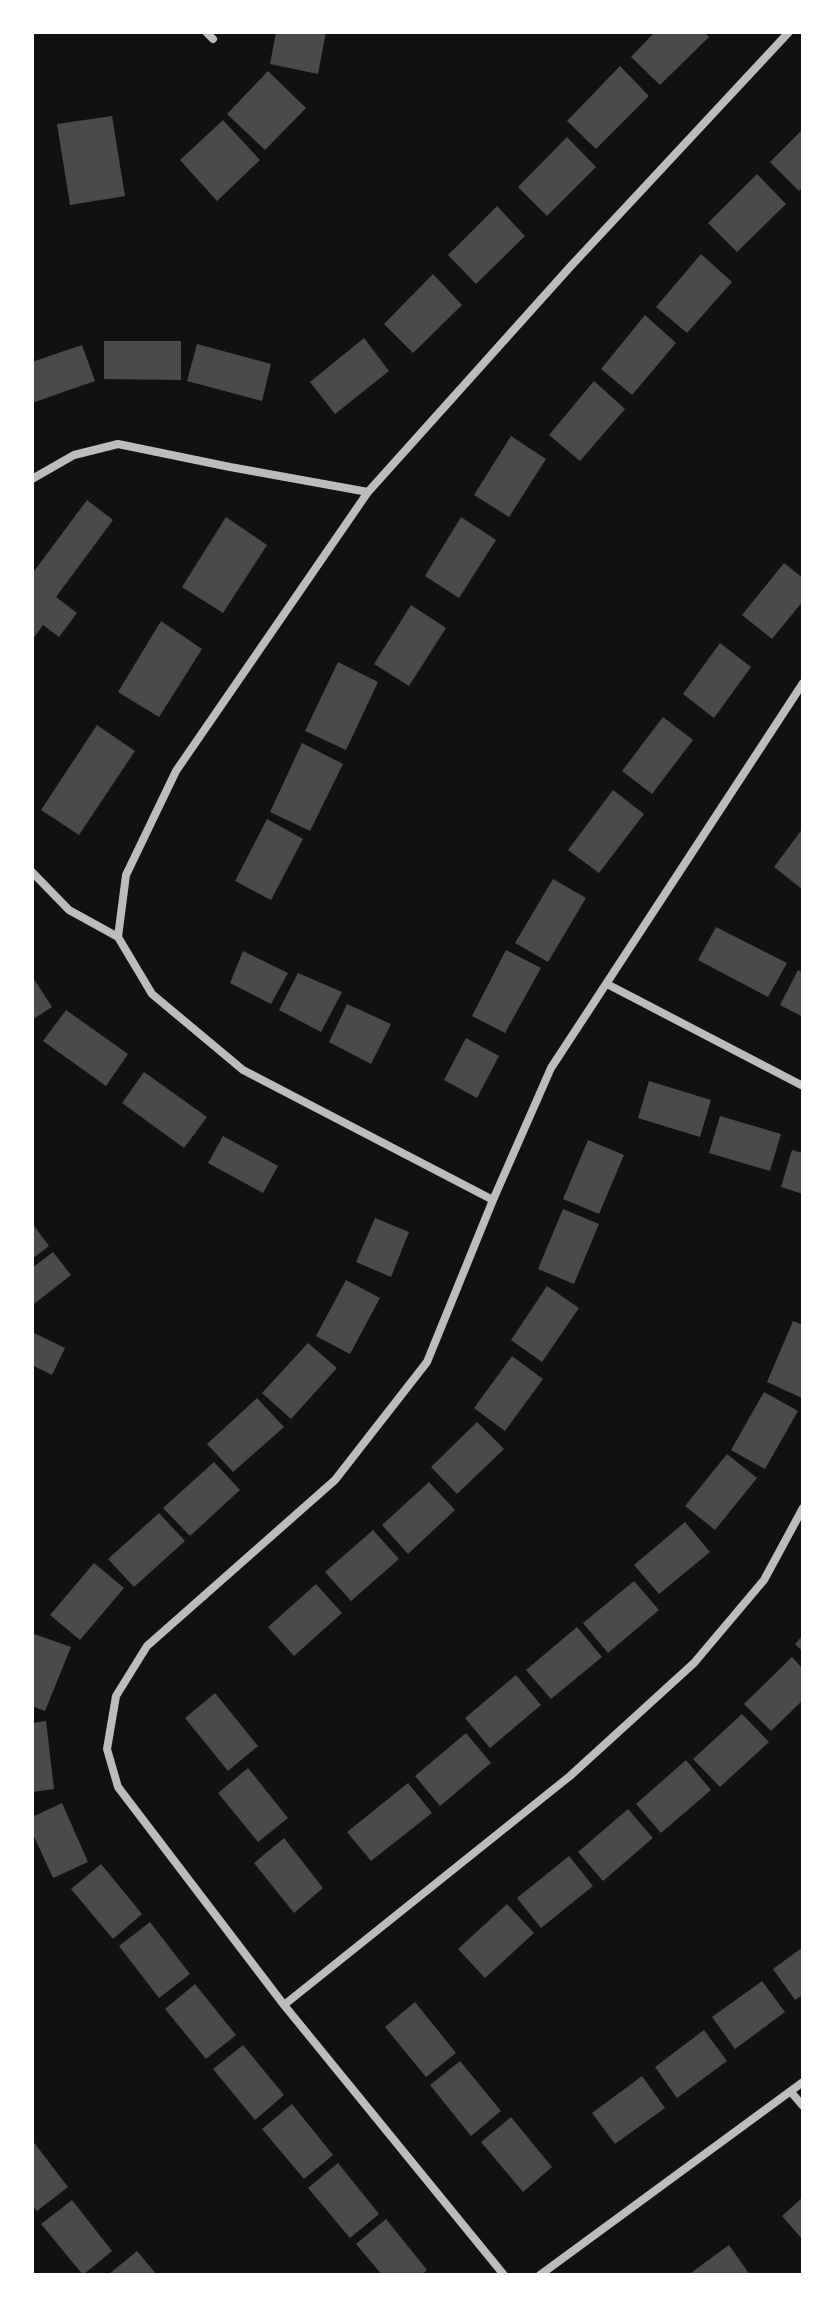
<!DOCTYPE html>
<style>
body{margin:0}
#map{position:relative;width:835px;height:2307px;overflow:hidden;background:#111;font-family:"Sofia Sans Condensed",sans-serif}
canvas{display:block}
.frame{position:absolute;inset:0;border:34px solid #fff;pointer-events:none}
</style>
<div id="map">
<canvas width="835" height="2307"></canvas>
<div class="frame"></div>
</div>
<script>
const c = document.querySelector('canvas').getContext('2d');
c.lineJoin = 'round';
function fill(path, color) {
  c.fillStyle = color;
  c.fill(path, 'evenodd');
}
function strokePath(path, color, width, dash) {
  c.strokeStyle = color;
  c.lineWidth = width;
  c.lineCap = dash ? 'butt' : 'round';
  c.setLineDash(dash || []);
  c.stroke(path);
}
fill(new Path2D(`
 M276,32H326L318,74L270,64Z
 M704,32L709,37L660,85L631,57L655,32Z
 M620,66L649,96L596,149L567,121Z
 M268,71L306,108L265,150L227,114Z
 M112,116L125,196L70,205L57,124Z
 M223,120L260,160L217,201L180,160Z
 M803,129V187L799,191L770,162Z
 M567,137L596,167L547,216L518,187Z
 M757,174L786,204L737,252L708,223Z
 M497,206L525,236L476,284L448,255Z
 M701,254L732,282L687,333L656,307Z
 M433,274L462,305L413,353L384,324Z
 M645,315L676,343L632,395L601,369Z
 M364,338L389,371L335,414L310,382Z
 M104,341H181V380L104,379Z
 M197,344L271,364L262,401L187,381Z
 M82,345L95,381L32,403V362Z
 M594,381L625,409L580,461L549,435Z
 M511,436L546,459L509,517L474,495Z
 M87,500L113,520L56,597L77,613L59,637L43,625L32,640V574Z
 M226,517L267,545L223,613L182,587Z
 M461,517L496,540L459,598L425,576Z
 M784,563L803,578V601L772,639L742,615Z
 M411,605L446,628L409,686L374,664Z
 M161,621L202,649L159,717L118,692Z
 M720,643L751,667L714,718L683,694Z
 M338,662L378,682L346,750L305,731Z
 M663,717L693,740L652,794L622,771Z
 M97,725L135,751L79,835L41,810Z
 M302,743L343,764L310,831L270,812Z
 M613,790L644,814L599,873L568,850Z
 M267,819L303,839L271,900L235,881Z
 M803,828V890L774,867Z
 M553,879L586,898L548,962L515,943Z
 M716,927L787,963L768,997L698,960Z
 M506,950L541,968L505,1033L472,1016Z
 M243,951L288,973L271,1004L230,983Z
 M798,970L803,973V1017L780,1005Z
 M298,973L342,992L321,1032L279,1010Z
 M32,976L52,1007L32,1020Z
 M347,1004L391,1024L371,1064L329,1042Z
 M66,1010L128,1054L106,1086L43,1041Z
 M466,1038L499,1056L477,1098L444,1080Z
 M144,1072L207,1117L184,1148L122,1103Z
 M649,1081L711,1100L700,1137L638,1118Z
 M720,1116L781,1134L770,1171L709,1153Z
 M223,1136L278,1166L263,1193L208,1163Z
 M588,1140L624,1155L599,1214L563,1199Z
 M792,1150L803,1153V1194L781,1187Z
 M563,1209L599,1224L574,1284L538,1269Z
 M375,1218L409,1232L391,1277L356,1262Z
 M32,1223L49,1246L32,1259Z
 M53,1252L71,1275L34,1304L32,1300V1268Z
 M346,1280L380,1298L350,1354L316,1336Z
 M547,1286L579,1308L542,1362L511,1340Z
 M793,1321L803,1325L802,1398L767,1382Z
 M32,1332L65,1348L52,1375L32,1365Z
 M308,1343L337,1368L291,1419L262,1393Z
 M512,1356L543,1379L505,1431L474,1408Z
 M764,1392L798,1411L765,1469L731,1450Z
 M257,1398L284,1427L233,1472L207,1444Z
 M477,1422L504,1449L457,1494L431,1467Z
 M727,1454L757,1478L715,1530L685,1506Z
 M214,1462L240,1490L190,1536L163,1508Z
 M429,1482L455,1510L408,1554L382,1525Z
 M159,1513L185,1541L134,1587L108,1559Z
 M685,1522L710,1552L659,1594L634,1565Z
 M373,1530L399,1559L351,1601L325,1572Z
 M94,1563L124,1588L80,1640L50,1615Z
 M634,1581L659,1610L608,1653L583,1623Z
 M316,1584L342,1613L294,1656L268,1627Z
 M577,1627L602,1657L551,1699L526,1670Z
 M34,1634L71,1647L45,1711L32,1706V1640Z
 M803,1635V1652L795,1644Z
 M792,1657L803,1669V1700L771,1731L744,1704Z
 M516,1675L541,1705L490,1748L465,1718Z
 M215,1693L258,1746L228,1771L185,1718Z
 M742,1714L769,1742L720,1787L693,1759Z
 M46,1721L54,1789L32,1792V1723Z
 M466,1733L491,1763L440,1806L415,1776Z
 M686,1760L711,1790L661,1833L636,1804Z
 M248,1768L288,1818L258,1842L218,1793Z
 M408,1783L432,1813L371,1861L347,1832Z
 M62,1803L88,1862L53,1878L32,1832V1817Z
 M628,1809L653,1838L603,1881L578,1852Z
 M284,1838L323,1888L294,1913L254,1863Z
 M569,1856L593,1886L541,1928L517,1898Z
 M101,1864L142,1914L113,1939L71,1889Z
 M507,1904L534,1933L485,1978L458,1949Z
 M150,1922L190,1974L159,1998L119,1946Z
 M803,1947V1995L795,2000L773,1969Z
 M762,1981L785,2012L735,2049L712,2017Z
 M195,1984L236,2035L206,2059L165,2009Z
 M415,2002L456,2053L426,2077L385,2027Z
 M704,2030L727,2061L677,2098L655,2067Z
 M243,2045L284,2095L255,2120L213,2069Z
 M460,2061L501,2111L471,2136L430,2085Z
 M642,2076L665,2108L615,2144L592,2113Z
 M292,2104L333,2155L304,2179L262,2129Z
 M511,2117L552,2167L523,2192L481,2142Z
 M32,2140L68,2187L37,2211L32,2204Z
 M338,2163L379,2214L350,2238L308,2188Z
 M803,2197V2240L782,2216Z
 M72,2200L112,2251L83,2275L41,2224Z
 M386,2219L427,2270L421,2275H382L356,2244Z
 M729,2245L750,2275H688L703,2264Z
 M137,2251L157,2275H108Z`), '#4a4a4a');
strokePath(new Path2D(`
 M206,32L213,39
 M32,479L74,455L118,444L230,467L368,492
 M32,872L69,910L118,937
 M607,984L803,1086
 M493,1200L243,1070L152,994L118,937L126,875L176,771L368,492L570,267L789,32
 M284,2005L570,1776L694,1663L764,1580L803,1508
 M791,2092L803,2106
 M504,2275L284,2005L118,1787L107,1749L116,1696L147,1646L335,1480L427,1362L493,1200L551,1068L803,683
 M540,2275L803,2082`), '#bcbcbc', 8);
</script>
